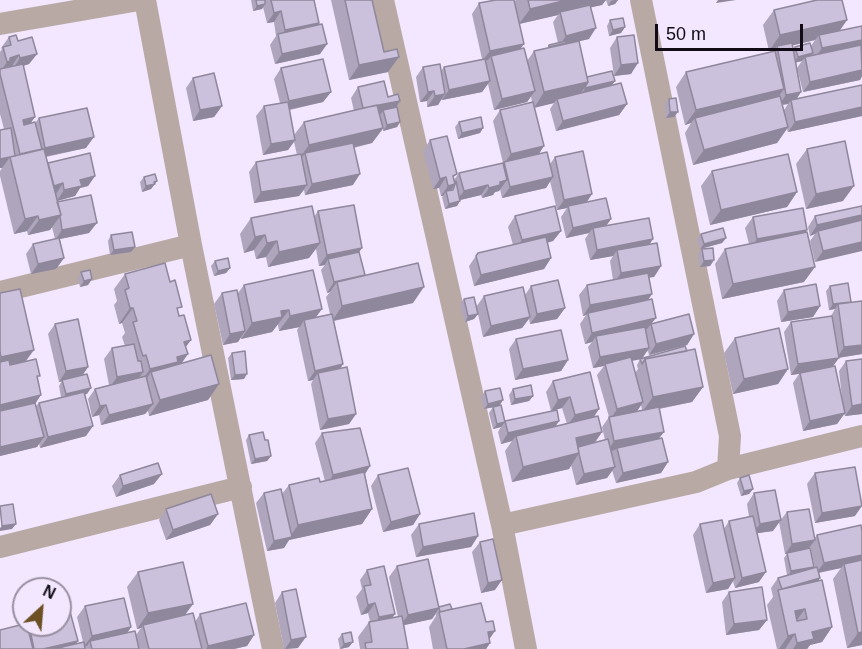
<!DOCTYPE html>
<style>
body{margin:0}
#map{position:relative;width:862px;height:649px;overflow:hidden;background:#f2e7fe;font-family:Helvetica,sans-serif}
canvas{display:block}
.north{position:absolute;left:12px;top:577px;width:60px;height:60px;box-sizing:border-box;background:#f2e7fe;border:2px solid #988fa0;border-radius:50%;rotate:26deg;font-size:16px;font-weight:700;line-height:24px;text-align:center;color:#100b14}
.north::after{content:'';display:block;margin:auto;width:21px;height:27px;background:#6c5023;clip-path:polygon(50% 0,100% 100%,50% 72%,0 100%)}
.scale{position:absolute;left:655px;top:24px;width:148px;height:27px;box-sizing:border-box;border:3px solid #100b14;border-top:0;padding-left:8px;font-size:18px;line-height:21px;white-space:nowrap;color:#100b14;-webkit-text-stroke:4px #f2e7fe;paint-order:stroke}
</style>
<div id="map">
<canvas width="862" height="649"></canvas>
<div class="north">N</div>
<div class="scale">50 m</div>
</div>
<script>
const c = document.querySelector('canvas').getContext('2d');
c.lineJoin = 'round';
function strokePath(path, color, width, dash) {
  c.strokeStyle = color;
  c.lineWidth = width;
  c.lineCap = dash ? 'butt' : 'round';
  c.setLineDash(dash || []);
  c.stroke(path);
}
function fill(path, color) {
  c.fillStyle = color;
  c.fill(path, 'evenodd');
}
strokePath(new Path2D(`
 M145,0L191,245L273,649
 M383,0L502,525L526,649
 M0,24L139,0
 M0,292L191,245
 M728,469L862,436
 M502,525L696,482L728,469L730,436L641,0
 M0,547L241,487`), '#b8a9a5', 22);
fill(new Path2D(`
 M251,0H314L317,25L327,44L320,54L275,64L270,45L276,36L274,22L267,23L263,7L262,9L253,11Z
 M331,0H372L384,52L399,57L388,72L349,80Z
 M516,0H606L602,5L591,7L589,39L579,41L587,77L615,81L612,85L627,104L619,115L556,131L550,109L554,103L534,107L539,153L550,164L555,157L592,194L587,202L611,219L606,226L649,244L661,266L654,277H649L652,294L648,300L652,324L694,334L687,345L649,355L648,351L632,361L635,373L638,369L637,365L640,359L687,351L703,387L692,402L659,409L664,432L659,438L668,462L661,473L616,483L612,470L607,478L576,485L571,465L569,469L512,482L505,451L512,441L501,444L498,432L501,427L493,429L489,413L493,407L505,422L556,426L567,424L562,408L551,411L546,392L553,381L594,417L602,432L595,443L605,440L602,427L609,417L597,375L604,366L593,368L588,347L592,342L585,344L580,324L586,315L583,316L579,295L587,285L613,280L610,261L613,256L590,260L585,239L589,233L566,238L561,217L567,208L557,210L550,181L546,188L502,198L500,189L499,191L495,192L493,195L482,198L481,195L460,200L457,206L445,209L442,197L443,196H441L439,188L433,189L423,151L430,140L454,180L459,173L503,163L493,121L500,110L532,103L531,96L527,102L494,110L488,84L482,92L442,100L441,99L438,105L427,107V101L420,102L416,77L423,67L441,71L444,67L482,59L472,14L479,3L515,1ZM558,15L553,22L558,43L549,45L547,48L534,51L527,61L521,48L524,44L519,24ZM641,405L642,410L637,411Z
 M606,0H618L615,4L608,6Z
 M774,10L847,20L839,31L862,26V76L860,80L803,92L797,68L802,61L796,62L801,92L796,99L862,85V116L788,132L787,129L777,143L693,165L685,133L691,123L685,125L676,87L686,72L773,52L775,49L769,51L763,25ZM815,40L811,46L795,47L793,49V45ZM788,104L784,110L782,105Z
 M610,20L625,27L621,33L609,36L607,26Z
 M9,37L18,41L37,54L29,64L23,66L31,123H35L39,118L86,148L46,157L48,163L95,176L88,186L80,188L75,196L57,201L89,233L60,239L64,258L56,269L31,274L26,254L33,244L55,239L52,227L50,230L28,235L27,231L14,234L0,176V171L2,168L4,129L0,114V52L2,49L1,48Z
 M617,37L631,74L614,76L610,48Z
 M281,68L331,92L323,102L290,110L294,135L304,122L354,111L351,98L358,87L400,101L396,108L400,122L397,127L383,131V129L372,143L354,148L353,185L305,195L304,190L299,196L254,203L249,172L256,162L297,155L294,142L288,150L263,155L256,116L264,106L280,103L274,79Z
 M193,78L222,106L214,117L193,121L186,88Z
 M669,99L674,117L666,118L665,104Z
 M459,122L483,128L480,133L458,139L455,127Z
 M807,149L843,201L806,209L796,164Z
 M712,171L797,192L787,207L710,225L701,186Z
 M144,177L157,181L151,189L142,192L140,182Z
 M862,206L815,262L810,241L815,234L810,236L808,227L815,216Z
 M318,211L362,248L359,252L365,275L413,303L334,321L343,364L340,369L356,414L349,424L320,430L311,384L313,380L308,381L297,330L299,327L279,331L278,325H277L272,332L241,339V337L238,342L223,345L214,304L222,293H238L244,285L316,317L330,314L326,297L330,292L327,293L321,270L325,265L319,266L316,249L309,258L268,267L266,257L256,259L254,250L244,253L240,234L251,218L314,217Z
 M515,216L561,231L553,241L547,243L551,258L544,269L474,286L469,266L478,253L513,245L508,227Z
 M753,217L807,230L806,232L804,282L722,299L715,264L725,249L749,244L745,228Z
 M701,234L726,238L722,243L700,249L697,239Z
 M111,235L135,247L131,252L110,255L108,241Z
 M702,249L714,260L710,266L700,267L698,254Z
 M215,261L230,268L226,273L214,276L211,266Z
 M81,272L92,279L88,285L80,287L78,278Z
 M125,274L178,313L186,348L182,363L219,384L208,400L149,416L148,411L145,414L101,425L99,415L92,417L88,399L95,389L109,385L104,359L112,348L125,346L122,337L125,333L122,323L119,324L114,305L117,301L114,289Z
 M531,286L565,308L557,319L530,324L529,319L522,328L483,337L478,314L474,319L465,322L460,304L464,299L476,307L484,296L525,295Z
 M830,286L850,303L862,354L838,358L833,366L843,406L839,371L846,361L862,414L845,416L844,414L837,424L803,431L793,383L799,374L791,375L784,332L791,322L831,316L835,309L829,310L826,291Z
 M784,290L820,306L813,317L781,322L777,301Z
 M0,293L26,361L37,379L36,404V406L39,403L61,397L59,386L62,381L59,382L48,334L55,324L88,367L82,376L87,394H85L86,436L40,448L39,443L37,447L0,456Z
 M735,338L788,369L778,384L733,394L724,353Z
 M516,339L568,360L561,371L515,380L509,349Z
 M232,353L244,379L231,380L228,358Z
 M513,389L533,396L529,401L511,405L509,395Z
 M485,391L503,400L499,406L484,409L481,397Z
 M322,433L370,466L365,474L372,509L362,524L289,540L284,548L267,551L256,503L264,493L282,494L289,485L325,481L315,443Z
 M249,435L265,440L271,456L267,461L251,464L246,440Z
 M815,473L855,516L815,523L807,484Z
 M120,475L154,484L116,497L112,486Z
 M378,475L420,514L413,525L383,532L371,486Z
 M740,478L753,489L749,494L741,496L737,483Z
 M754,493L773,531L757,533L759,582L735,588L733,581L728,589L706,593L693,535L700,524L724,529L729,521L749,517L747,504Z
 M166,509L218,514L210,525L166,540L159,520Z
 M787,512L814,539L817,535L861,525L862,645L847,648L833,579L841,568L819,573L820,578L818,581L832,627L822,642L810,645L807,649H777L767,605L773,597L771,588L778,578L787,575L784,558L787,554H785L779,522ZM810,546L815,568H813L814,567L809,549Z
 M419,524L478,536L471,547L416,557L411,535Z
 M480,542L495,590L481,593L472,552Z
 M397,566L439,607L452,609L489,639L490,643L486,649H433L429,627L436,616V614L432,619L404,625L408,649H360L358,637L369,622L370,621L368,613L361,615L356,597L362,589L360,580L367,570L392,618L398,617L389,577Z
 M138,572L193,604L185,614L195,622L200,614L254,635L247,646L234,649H0L24,622V625H60L75,644L83,642L77,617L85,606L131,627L127,633L136,635L141,628L137,629L127,587Z
 M282,592L298,648L284,649L275,603Z
 M729,592L767,620L759,630L726,635L722,602Z
 M342,634L349,647L340,649L338,639Z`), '#afa6be');
fill(new Path2D(`
 M567,0H606L602,5L561,14L560,12L558,15L519,24L530,9Z
 M614,0H618L615,4L608,6L611,1Z
 M718,0H736L716,3Z
 M265,4L262,9L253,11L257,6Z
 M281,11L274,22L267,23L274,13Z
 M847,20L836,36L819,35L815,40L778,49L777,46L775,49L769,51L780,35Z
 M319,23L311,33L279,39L285,30Z
 M625,27L621,33L609,36L613,30Z
 M596,28L589,39L559,46L566,36Z
 M862,40V49L814,59L822,48Z
 M327,44L320,54L275,64L282,54Z
 M524,44L516,54L491,56L488,60L482,61L490,51Z
 M813,53L809,59L805,57L802,61L794,63L798,57Z
 M37,54L29,64L13,69L20,58Z
 M19,55L12,66L6,67L3,71L0,72L10,58Z
 M399,57L388,72L349,80L359,65Z
 M638,63L631,74L614,76L621,65Z
 M862,70V76L860,80L803,92L810,82Z
 M490,81L482,92L442,100L449,90Z
 M615,81L611,86L582,94L585,88Z
 M588,82L578,98L557,99L554,103L534,108L544,92Z
 M784,89L773,104L695,118L691,123L685,125L696,110Z
 M434,91L427,101L420,102L428,92Z
 M535,91L527,102L494,110L502,99Z
 M331,92L323,102L282,111L289,101Z
 M801,92L794,103L791,100L788,104L779,105L786,95Z
 M445,94L438,105L427,107L435,96Z
 M400,101L393,112L383,110L381,114L356,119L363,108Z
 M627,104L619,115L556,131L563,121Z
 M222,106L214,117L193,121L200,110Z
 M862,107V116L788,132L795,122Z
 M670,112H678L674,117L666,118Z
 M35,117L28,127L16,130L23,120Z
 M400,122L397,127L383,131L387,125Z
 M788,127L777,143L693,165L704,150Z
 M383,128L372,143L306,158L305,153L300,160H298L309,145Z
 M483,128L480,133L458,139L462,133Z
 M94,137L86,148L38,158L45,148Z
 M295,140L288,150L263,155L271,144Z
 M544,146L537,157L503,165L511,154Z
 M10,157L2,168H0V159Z
 M360,174L353,185L305,195L312,184Z
 M95,176L88,186L80,188L75,196L57,201L64,190L80,180Z
 M446,177L439,188L433,189L440,179Z
 M553,177L546,188L502,198L510,187Z
 M507,180L499,191L495,192L493,195L482,198L489,188L500,182Z
 M157,181L151,189L142,192L146,186Z
 M63,183L56,194L53,186Z
 M455,184L448,195L446,191L443,196H441L448,186Z
 M307,185L299,196L254,203L261,192Z
 M488,185L481,195L456,201L464,191Z
 M854,186L843,201L806,209L816,194Z
 M797,192L787,207L710,225L721,210Z
 M592,194L585,204L568,206L567,208L557,210L564,200Z
 M460,201L457,206L445,209L449,204Z
 M61,215L50,230L28,235L39,220Z
 M862,215V223L818,231L815,234L810,236L817,225Z
 M38,216L27,231L14,234L25,219Z
 M611,219L603,230L593,228L589,233L566,238L573,228Z
 M97,223L89,233L55,240L62,230Z
 M807,230L800,240L750,250L757,239Z
 M561,231L553,241L514,251L522,240Z
 M265,235L254,250L244,253L255,237Z
 M726,238L722,243L700,249L704,244Z
 M653,239L646,250H617L613,256L590,260L597,250Z
 M277,241L266,257L256,259L267,243Z
 M862,242V251L815,262L823,251Z
 M320,243L309,258L268,267L279,252Z
 M135,247L131,252L110,255L114,250Z
 M362,248L354,259H328L325,265L319,266L327,255Z
 M64,258L56,269L31,274L38,264Z
 M551,258L544,269L474,286L481,275Z
 M714,260L710,266L700,267L704,261Z
 M661,266L654,277L614,283L621,273Z
 M815,267L804,282L722,299L733,284Z
 M230,268L226,273L214,276L218,271Z
 M92,279L88,285L80,287L84,281Z
 M334,282H337L330,292L327,293Z
 M424,287L413,303L332,321L342,306Z
 M652,294L645,304L588,313L586,315L583,316L590,305Z
 M851,302L847,307L838,304L835,309L829,310L833,304Z
 M820,306L813,317L781,322L788,312Z
 M130,308H133L122,323L119,324Z
 M565,308L557,319L530,324L537,314Z
 M322,309L311,324L304,320L300,327L279,331L290,316Z
 M289,310L272,332L241,339L252,323L281,311Z
 M478,314L474,319L465,322L468,316Z
 M530,317L522,328L483,337L491,326Z
 M656,318L647,329L597,341L596,336L592,342L585,344L592,333Z
 M245,331L238,342L223,345L230,334Z
 M694,334L687,345L649,355L656,344Z
 M191,340L180,355L184,342Z
 M862,345V354L837,358L844,347Z
 M649,348L642,359L605,366V364L604,366L593,368L600,357Z
 M34,350L23,365L0,370V359L1,357Z
 M188,354L177,370L151,372L143,384L139,385L150,369L177,357Z
 M839,358L831,369L791,375L798,364Z
 M568,360L561,371L515,380L523,369Z
 M343,364L336,375L318,373L313,380L308,381L315,371Z
 M88,367L81,377L59,382L66,371Z
 M788,369L778,384L733,394L744,379Z
 M143,372L136,382L110,387L117,377Z
 M247,374L244,379L231,380L235,375Z
 M219,384L208,400L149,416L160,400Z
 M703,387L692,402L642,412L653,397Z
 M91,388L87,394L62,400L66,394Z
 M41,395L31,410L0,418V405Z
 M533,396L529,401L511,405L515,399Z
 M570,397L562,408L551,411L558,400Z
 M503,400L499,406L484,409L488,404Z
 M643,402L636,413L610,420L617,409Z
 M153,404L145,414L101,425L109,415Z
 M862,404V414L845,416L852,406Z
 M106,405L99,415L92,417L100,406Z
 M599,409L592,420L567,426L575,415Z
 M845,413L837,424L803,431L810,421Z
 M356,414L349,424L320,430L328,419Z
 M559,421L552,432L516,436L512,441L501,444L508,433Z
 M505,422L501,427L493,429L497,424Z
 M93,426L86,436L40,448L48,437Z
 M602,432L591,447L578,450L576,438Z
 M664,432L656,442L617,448L615,450L607,452L614,441Z
 M44,437L37,447L0,456V447Z
 M579,453L569,469L512,482L523,467Z
 M271,456L267,461L251,464L255,459Z
 M668,462L661,473L616,483L623,473Z
 M370,466L363,477L326,486L333,475Z
 M615,467L607,478L576,485L584,474Z
 M162,474L154,484L116,497L123,486Z
 M753,489L749,494L741,496L744,491Z
 M862,506L855,516L815,523L822,513Z
 M372,509L362,524L289,540L284,548L267,551L274,541L289,538L298,525Z
 M218,514L210,525L166,540L173,530Z
 M420,514L413,525L383,532L391,522Z
 M781,520L773,531L752,534L760,524Z
 M16,524L12,529L0,531V528L2,526Z
 M478,536L471,547L416,557L423,547Z
 M815,540L807,551L785,554L792,544Z
 M862,555V560L844,564L841,568L816,573L824,563Z
 M814,567L811,572L788,577L791,571Z
 M766,572L759,582L735,588L742,578Z
 M735,578L728,589L706,593L713,583Z
 M820,578L813,589H782Z
 M502,580L495,590L481,593L488,583Z
 M375,603L368,613L361,615L368,605Z
 M193,604L182,619L143,625L141,628L137,629L148,613Z
 M439,608L432,619L400,626L408,615Z
 M805,609L794,624L795,611Z
 M395,614L388,624L372,628L379,617Z
 M767,620L759,630L726,635L734,624Z
 M131,627L124,638L90,641L87,646H84L92,636Z
 M832,627L822,642L810,645L807,649H793L797,643L812,632Z
 M495,631L486,644L490,643L486,649H464L488,632Z
 M862,632V645L847,648L858,633Z
 M795,634L785,649H779L788,636Z
 M254,635L247,646L234,649H206L208,646Z
 M306,637L298,648L285,649L291,640Z
 M78,641L72,649L62,647L60,649H43Z
 M353,642L349,647L340,649L344,644Z`), '#8f879b');
const building = new Path2D(`
 M256,0H265V4L257,6Z
 M271,0H314L319,23L285,30L281,11L274,13Z
 M345,0H372L384,52L397,49L399,57L359,65Z
 M496,0H514L524,44L490,51L479,3Z
 M528,0H567L530,9Z
 M817,0H842L847,20L780,35L774,10Z
 M590,5L596,28L566,36L560,12Z
 M623,18L625,27L613,30L610,20Z
 M322,24L327,44L282,54L278,34Z
 M862,26V40L822,48L819,35Z
 M16,35L18,41L32,37L37,54L20,58L19,55L10,58V61L7,62L3,47L11,45L9,37Z
 M634,35L638,63L621,65L617,37Z
 M566,41V43L549,47V45Z
 M579,41L588,82L544,92L534,51Z
 M792,43L801,92L786,95L777,46Z
 M810,43L813,53L798,57L795,47Z
 M861,45L862,70L810,82L805,57Z
 M524,48L535,91L502,99L491,56Z
 M775,51L784,89L696,110L686,72Z
 M323,59L331,92L289,101L281,68Z
 M485,59L490,81L449,90L444,67Z
 M23,64L35,117L23,120L24,125L35,122L42,149L20,154L0,74V69Z
 M440,64L445,94L435,96L434,91L428,92L423,67Z
 M612,71L615,81L585,88V87L588,82L587,77Z
 M214,73L222,106L200,110L193,78Z
 M384,81L388,97L398,94L400,101L363,108L358,87Z
 M621,83L627,104L563,121L557,99Z
 M862,85V107L795,122L791,100Z
 M780,96L788,127L704,150L695,118Z
 M676,98L678,112H670L669,99Z
 M288,102L295,140L271,144L264,106Z
 M533,102L544,146L511,154L500,110Z
 M377,105L383,128L309,145L304,122Z
 M397,107L400,122L387,125L383,110Z
 M87,108L94,137L45,148L39,118Z
 M481,117L483,128L462,133L459,122Z
 M11,128L15,156L0,159V130Z
 M447,136L457,174L453,176L455,184L448,186L446,177L440,179L430,140Z
 M845,141L854,186L816,194L807,149Z
 M353,143L360,174L312,184L305,153Z
 M44,149L61,215L39,220L38,216L25,219L10,157Z
 M583,151L592,194L564,200L555,157Z
 M547,152L553,177L510,187L504,162Z
 M90,153L95,176L80,180L82,186L64,190L63,183L54,186L48,163Z
 M301,154L307,185L261,192L256,162Z
 M788,154L797,192L721,210L712,171Z
 M503,163L507,180L500,182V185L489,188L488,185L464,191L459,173Z
 M155,174L157,181L154,182L155,184L146,186L144,177Z
 M456,181L460,201L449,204L446,191L453,190Z
 M91,195L97,223L62,230L60,216L61,215L57,202Z
 M606,198L611,219L573,228L568,206Z
 M354,205L362,248L327,255L318,211Z
 M312,206L320,243L279,252L277,241L267,243L265,235L255,237L251,218Z
 M555,206L561,231L522,240L515,216Z
 M862,206V215L817,225L815,216Z
 M803,208L807,230L757,239L753,217Z
 M649,218L653,239L597,250L593,228Z
 M862,220V242L823,251L818,231Z
 M723,228L726,238L704,244L701,234Z
 M132,232L135,247L114,250L111,235Z
 M807,232L815,267L733,284L725,249Z
 M546,237L551,258L481,275L476,256L478,253Z
 M59,238L64,258L38,264L33,244Z
 M657,243L661,266L621,273L617,250Z
 M713,248L714,260L704,261L702,249Z
 M359,252L365,275L334,282L328,259Z
 M228,258L230,268L218,271L215,261Z
 M165,263L170,282L175,280L182,307L177,308L179,316L184,315L191,340L184,342L188,354L177,357L178,362L150,369L146,355L143,356L141,350L133,322L137,321L133,308H130L125,290L129,288L125,274Z
 M418,263L424,287L342,306L337,282Z
 M90,270L92,279L84,281L81,272Z
 M313,270L322,309L290,316L289,310L281,311L282,317L252,323L244,285Z
 M648,273L652,294L590,305L587,285Z
 M558,280L565,308L537,314L531,286Z
 M848,283L851,302L833,304L830,286Z
 M816,284L820,306L788,312L784,290Z
 M523,287L530,317L491,326L484,296Z
 M20,289L34,350L1,357L0,351V293Z
 M237,290L245,331L230,334L222,293Z
 M474,297L478,314L468,316L464,299Z
 M652,299L656,318L592,333L588,313Z
 M862,301V345L844,347L838,304Z
 M332,314L343,364L315,371L304,320Z
 M689,314L694,334L656,344L651,324Z
 M832,316L839,358L798,364L791,322Z
 M78,319L88,367L66,371L55,324Z
 M645,327L649,348L600,357L596,336Z
 M779,328L788,369L744,379L735,338Z
 M561,330L568,360L523,369L516,339Z
 M134,344L138,361H141L143,372L117,377L112,348Z
 M685,346L687,351L645,359L642,364L640,359Z
 M695,349L703,387L653,397L645,359Z
 M245,351L247,374L235,375L232,353Z
 M211,355L219,384L160,400L151,372Z
 M631,357L643,402L617,409L605,364Z
 M36,359L40,376H37L41,395L0,405V362L9,360L10,365Z
 M862,359V404L852,406L846,361Z
 M835,366L845,413L810,421L800,373Z
 M347,367L356,414L328,419L318,373Z
 M590,372L599,409L575,415L570,397L558,400L553,381Z
 M87,374L91,388L66,394L62,380Z
 M146,376L153,404L109,415L106,405L100,406L95,389Z
 M531,385L533,396L515,399L513,389Z
 M500,388L503,400L488,404L485,391Z
 M84,392L93,426L48,437L39,403Z
 M35,403L44,437L0,447V411Z
 M501,405L505,422L497,424L493,407Z
 M659,407L664,432L614,441L609,417Z
 M557,410L559,421L508,433L505,421Z
 M598,416L602,432L576,438L579,453L523,467L516,436Z
 M360,428L370,466L333,475L322,433Z
 M263,432L265,440H268L271,456L255,459L249,435Z
 M662,438L668,462L623,473L617,448Z
 M608,439L615,467L584,474L579,454V453L578,447Z
 M158,463L162,474L123,486L120,475Z
 M855,467L862,506L822,513L815,473Z
 M408,468L420,514L391,522L378,475Z
 M364,472L372,509L298,525L289,485L319,478L320,482Z
 M749,475L753,489L744,491L740,478Z
 M281,489L292,537L274,541L264,493Z
 M775,490L781,520L760,524L754,493Z
 M211,494L218,514L173,530L166,509Z
 M13,504L16,524L2,526L0,506Z
 M809,509L815,540L792,544L787,512Z
 M474,513L478,536L423,547L419,524Z
 M753,516L766,572L742,578L729,521Z
 M722,520L735,578L713,583L700,524Z
 M861,525L862,532V555L824,563L817,535Z
 M493,539L502,580L488,583L480,542Z
 M810,548L814,567L791,571L787,553Z
 M428,559L439,608L408,615L397,566Z
 M862,560V632L858,633L844,564Z
 M183,562L193,604L148,613L138,572Z
 M384,566L395,614L379,617L375,603L368,605L364,586L371,585L367,570Z
 M817,567L820,578L782,589L778,578Z
 M822,580L832,627L812,632L814,639L797,643L795,634L788,636L778,590ZM805,609L807,619L797,621L795,611Z
 M762,587L767,620L734,624L729,592Z
 M296,589L306,637L291,640L282,592Z
 M124,598L131,627L92,636L85,606Z
 M246,603L254,635L208,646L200,614Z
 M481,603L486,622L493,621L495,631L488,632L490,643L464,649H447L439,612Z
 M450,604L452,609L440,612L439,607Z
 M69,608L78,641L43,649H34L29,625H60V610Z
 M193,613L202,649H149L143,625Z
 M402,616L408,649H366L365,643L372,642L369,622Z
 M24,624V625H27L33,649H0V630Z
 M135,631L139,649H92L90,641Z
 M351,632L353,642L344,644L342,634Z
 M84,642L85,649H62V647Z`);
fill(building, '#ccc1dd');
strokePath(building, '#8f879b', 1.5);
</script>
